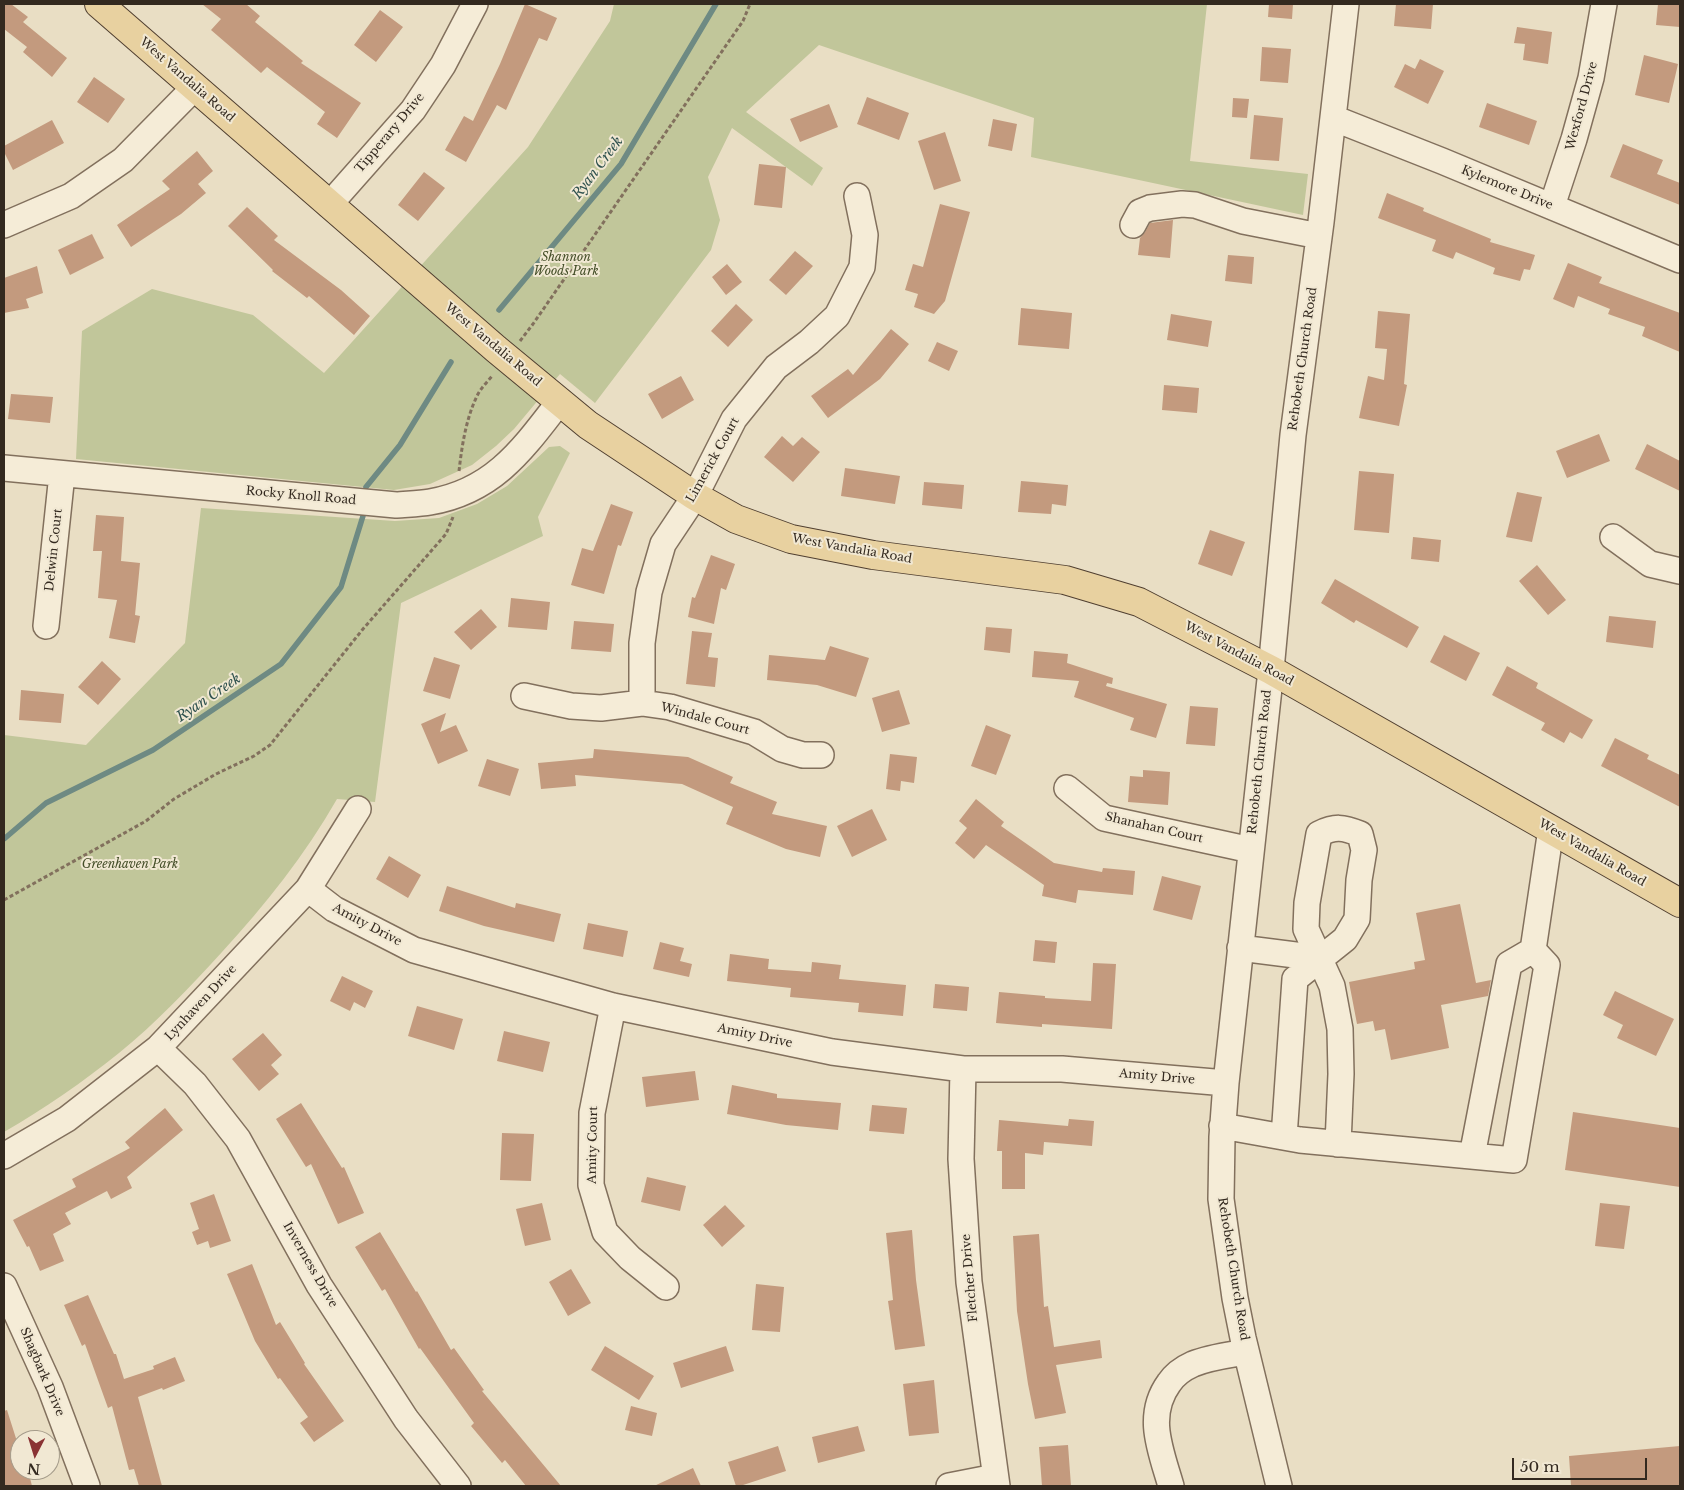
<!DOCTYPE html>
<style>
body{margin:0}
#map{position:relative;width:1684px;height:1490px;overflow:hidden;background:#e9dec4;font-family:"Libre Baskerville",serif}
canvas{display:block}
.frame{position:absolute;inset:0;border:5px solid #33291f;pointer-events:none}
.north{position:absolute;left:10px;top:1430px;width:50px;height:50px;box-sizing:border-box;background:#f1e8d3;border:1px solid #a59c8b;border-radius:50%;rotate:185deg;font-size:14px;font-weight:700;line-height:20px;text-align:center;color:#33291f}
.north::after{content:'';display:block;margin:auto;width:18px;height:22px;background:#8a3334;clip-path:polygon(50% 0,100% 100%,50% 72%,0 100%)}
.scale{position:absolute;left:1512px;top:1458px;width:135px;height:22px;box-sizing:border-box;border:2px solid #33291f;border-top:0;padding-left:6px;font-size:15px;line-height:18px;white-space:nowrap;color:#33291f;-webkit-text-stroke:4px #f1e8d3;paint-order:stroke}
</style>
<div id="map">
<canvas width="1684" height="1490"></canvas>
<div class="frame"></div>
<div class="north">N</div>
<div class="scale">50 m</div>
</div>
<script>
const c = document.querySelector('canvas').getContext('2d');
c.lineJoin = 'round';
function fill(path, color) {
  c.fillStyle = color;
  c.fill(path, 'evenodd');
}
function strokePath(path, color, width, dash) {
  c.strokeStyle = color;
  c.lineWidth = width;
  c.lineCap = dash ? 'butt' : 'round';
  c.setLineDash(dash || []);
  c.stroke(path);
}
function drawText(font, color, halo, rows, align = 'center') {
  c.font = font + ' "Libre Baskerville",serif';
  c.lineWidth = 4;
  c.setLineDash([]);
  c.textBaseline = 'middle';
  c.strokeStyle = halo;
  c.fillStyle = color;
  for (const [text, x, y, turn = 0] of rows) {
    c.save();
    c.translate(x, y);
    c.rotate((+turn || 0) * Math.PI / 180);
    c.textAlign = isNaN(turn) ? turn : align;
    if (halo) c.strokeText(text, 0, 0);
    c.fillText(text, 0, 0);
    c.restore();
  }
}
fill(new Path2D(`
 M614,4H1207L1190,161L1308,174L1303,215L1031,157L1034,118L819,45L746,112L823,168L812,186L732,128L708,177L720,220L711,250L595,403L560,374L514,429L496,446L472,465L430,484L394,490L76,459L82,331L152,289L253,315L324,373L528,147L610,21Z
 M560,446L570,453L538,517L543,536L401,603L375,802L337,799C305,855 265,905 222,952C190,987 155,1024 119,1053C83,1082 44,1109 4,1132V735L86,745L185,643L201,508L395,521L439,518L477,504L507,486L549,447Z`), '#c1c69a');
strokePath(new Path2D(`
 M499,310L621,164L716,4
 M366,487L400,445L451,362
 M4,839L46,803L153,750L281,664L341,587L363,516`), '#6e8a83', 5.5);
fill(new Path2D(`
 M4,4H11L28,17L23,22L67,58L52,77L23,52L27,47L4,29Z
 M202,4H246L260,16L255,22L303,61L301,63L361,103L337,138L317,124L325,112L267,67L261,73L211,30L221,19Z
 M525,4L557,18L547,41L539,38L506,110L497,105L466,162L445,150L464,116L473,121L500,64Z
 M1269,4H1293L1292,19L1268,17Z
 M1396,4H1433L1431,29L1394,26Z
 M1658,4H1680V27L1656,25Z
 M380,10L403,27L376,62L354,45Z
 M1517,27L1552,32L1548,64L1523,60L1525,44L1514,43Z
 M1262,47L1291,49L1288,83L1260,81Z
 M1644,55L1678,64L1669,103L1635,95Z
 M1420,59L1444,71L1428,104L1394,87L1405,64L1415,69Z
 M94,77L125,99L108,123L77,102Z
 M867,97L909,113L899,140L857,124Z
 M1233,98L1249,99L1247,118L1232,117Z
 M1487,103L1537,121L1529,145L1479,127Z
 M829,104L838,127L800,142L790,119Z
 M1254,115L1283,118L1279,161L1250,159Z
 M993,119L1017,124L1012,151L988,146Z
 M52,120L64,143L13,170L4,152V146Z
 M945,132L961,181L934,190L918,141Z
 M1623,144L1663,160L1657,174L1680,183V205L1610,177Z
 M197,151L213,171L198,184L206,193L181,214L131,247L117,225L170,189L162,181Z
 M759,164L786,167L782,208L754,205Z
 M424,172L445,188L418,221L398,205Z
 M1387,193L1424,208L1423,211L1491,239L1490,242L1535,255L1530,270L1524,269L1520,281L1493,274L1495,268L1456,252L1453,259L1432,251L1436,240L1378,218Z
 M940,204L970,212L945,301L934,314L914,307L918,294L905,290L913,264L923,267Z
 M247,207L278,236L274,240L341,290L370,316L354,335L309,296L307,298L272,271L273,270L228,226Z
 M1173,220L1170,258L1138,255L1140,238L1145,232L1150,223Z
 M92,234L104,258L70,275L58,250Z
 M795,251L813,266L786,295L769,280Z
 M1228,255L1254,257L1252,284L1225,281Z
 M1568,263L1602,277L1599,283L1680,313V352L1642,336L1645,327L1608,314L1610,309L1578,296L1574,308L1553,299Z
 M727,264L742,282L726,295L712,277Z
 M37,266L43,293L26,299L29,308L4,313V278Z
 M736,304L753,320L728,347L711,331Z
 M1021,308L1072,313L1069,349L1018,345Z
 M1378,311L1410,314L1404,384L1407,385L1399,426L1359,418L1368,376L1384,380L1387,349L1375,348Z
 M1171,314L1212,321L1208,347L1167,340Z
 M891,329L909,344L880,379L828,418L811,396L848,369L853,375Z
 M937,342L958,351L949,371L928,361Z
 M681,376L694,400L662,419L648,394Z
 M1164,385L1199,388L1197,413L1162,410Z
 M11,394L53,397L50,423L8,419Z
 M1599,434L1610,461L1567,478L1556,451Z
 M782,436L793,446L802,437L820,452L793,482L764,457Z
 M1647,444L1680,461V491L1635,469Z
 M845,468L900,476L895,504L841,496Z
 M1359,471L1394,474L1389,533L1354,530Z
 M1021,481L1068,485L1066,506L1052,504L1051,514L1018,512Z
 M924,482L964,485L962,509L922,505Z
 M1517,492L1542,497L1532,542L1506,537Z
 M611,504L633,512L621,546L618,545L604,594L571,585L582,548L593,551Z
 M96,515L124,517L121,561L140,563L135,615L140,616L135,643L109,638L117,600L98,598L102,551H93Z
 M1210,530L1245,542L1232,576L1198,564Z
 M1413,537L1441,540L1439,562L1411,559Z
 M711,555L735,564L726,590L721,588L714,624L688,617L692,597L695,598Z
 M1537,565L1566,600L1548,615L1519,581Z
 M1335,579L1419,627L1407,648L1356,620L1354,623L1321,603Z
 M511,598L550,602L547,630L508,627Z
 M481,609L497,627L471,650L454,632Z
 M1609,616L1656,621L1653,648L1606,642Z
 M574,621L614,624L611,652L571,649Z
 M986,627L1012,629L1010,653L984,650Z
 M692,631L712,633L708,657L718,658L715,687L686,684Z
 M1444,635L1480,653L1466,681L1430,662Z
 M830,646L869,658L856,697L817,685L767,680L769,655L825,660Z
 M1034,651L1068,654L1067,663L1113,678L1112,684L1107,683L1106,686L1167,704L1156,738L1130,730L1134,718L1074,697L1079,681L1032,677Z
 M434,657L460,665L450,699L423,691Z
 M102,661L121,679L98,705L78,687Z
 M1507,666L1538,683L1536,688L1593,720L1582,739L1570,732L1564,743L1541,730L1545,723L1492,695Z
 M21,690L64,694L61,723L19,720Z
 M899,690L910,724L882,732L872,698Z
 M1190,706L1218,708L1215,746L1186,744Z
 M446,713L440,732L456,725L468,751L438,764L421,724Z
 M986,725L1011,735L996,775L971,766Z
 M1615,738L1649,755L1647,759L1680,775V807L1601,766Z
 M594,749L688,757L733,777L730,783L777,802L772,814L827,826L820,857L786,849L726,824L733,807L682,784L575,775L576,786L541,789L538,763L593,758Z
 M890,754L917,757L914,783L901,781L900,791L886,789Z
 M487,759L519,769L510,796L478,786Z
 M1143,770L1170,772L1168,805L1128,802L1130,776L1143,777Z
 M976,799L1004,822L1001,826L1054,863L1102,872L1103,868L1135,871L1133,895L1078,890L1076,903L1042,896L1044,885L986,845L974,859L955,843L967,828L959,821Z
 M872,809L887,840L852,857L837,826Z
 M389,856L421,875L408,898L376,879Z
 M1162,876L1201,886L1192,920L1153,910Z
 M447,886L515,908L516,903L561,914L554,942L484,926L439,911Z
 M1460,904L1476,983L1491,980L1488,996L1441,1005L1449,1048L1391,1060L1385,1029L1375,1031L1373,1021L1357,1024L1349,982L1415,969L1414,962L1425,960L1416,913Z
 M588,923L628,931L623,957L583,949Z
 M1035,940L1057,942L1055,963L1033,961Z
 M660,942L684,948L680,961L692,964L689,977L653,969Z
 M730,954L769,959L768,969L811,972L812,962L841,965L839,979L906,985L903,1016L858,1012L859,1003L790,997L791,988L727,981Z
 M1093,963L1116,964L1112,1029L1042,1024V1027L996,1023L999,992L1045,996V998L1091,1001Z
 M342,976L373,991L365,1008L354,1002L350,1011L330,1001Z
 M935,984L969,987L967,1011L933,1008Z
 M1615,991L1674,1019L1656,1056L1617,1038L1623,1025L1603,1015Z
 M417,1006L463,1019L454,1050L408,1036Z
 M504,1031L550,1042L543,1072L497,1061Z
 M263,1033L282,1055L271,1065L279,1074L259,1091L232,1059Z
 M695,1071L699,1100L646,1107L642,1077Z
 M732,1085L777,1094V1098L841,1103L838,1130L786,1125L727,1114Z
 M301,1103L342,1168L344,1167L364,1213L338,1224L311,1164L306,1167L276,1119Z
 M872,1105L907,1108L904,1134L869,1131Z
 M165,1108L183,1130L127,1177L132,1188L111,1199L107,1191L65,1213L71,1224L53,1234L64,1261L40,1271L29,1246L27,1247L13,1220L76,1187L72,1179L130,1148L125,1142Z
 M1573,1112L1680,1128V1187L1565,1170Z
 M1069,1119L1094,1121L1092,1146L1044,1142L1043,1155L1025,1153V1189H1002V1151H997L999,1120L1068,1126Z
 M502,1133L534,1134L531,1181L500,1180Z
 M647,1177L686,1186L680,1211L641,1202Z
 M214,1194L231,1241L210,1248L208,1241L197,1245L192,1232L199,1229L190,1203Z
 M542,1203L551,1240L525,1246L516,1209Z
 M1600,1203L1630,1206L1624,1249L1595,1246Z
 M725,1205L745,1226L722,1247L703,1225Z
 M912,1230L916,1280L925,1346L895,1350L888,1301L893,1300L886,1233Z
 M380,1232L416,1292L417,1291L451,1350L454,1348L484,1390L482,1391L561,1486H526L505,1460L502,1463L471,1426L474,1423L420,1348L419,1349L385,1289L382,1291L355,1247Z
 M1039,1234L1044,1307L1048,1306L1054,1347L1100,1340L1102,1358L1056,1365L1066,1413L1035,1419L1028,1384L1017,1311L1013,1236Z
 M252,1264L276,1325L280,1322L305,1363L304,1364L344,1421L314,1442L300,1423L308,1417L280,1378L278,1379L255,1341L227,1274Z
 M571,1269L591,1303L568,1316L549,1282Z
 M756,1284L784,1287L780,1332L752,1330Z
 M88,1295L114,1354H116L124,1379L154,1369L153,1366L175,1357L185,1381L163,1390L162,1388L138,1397L162,1486H139L134,1469L129,1470L112,1406L108,1408L85,1344L82,1346L64,1305Z
 M605,1346L654,1376L639,1400L591,1370Z
 M726,1346L734,1371L681,1388L673,1363Z
 M934,1380L939,1433L909,1436L903,1384Z
 M631,1406L657,1413L652,1436L625,1430Z
 M7,1410L20,1451V1470H28L32,1486H4V1411Z
 M858,1426L865,1451L818,1463L812,1437Z
 M1068,1445L1071,1486H1042L1039,1447Z
 M778,1446L786,1471L740,1486H736L728,1462Z
 M1680,1446V1486H1571L1569,1456Z
 M693,1468L701,1486H654Z`), '#c39a7e');
const minor = new Path2D(`
 M1333,118L1442,161L1680,260
 M329,205L413,110L443,65L475,4
 M1552,206L1574,139L1591,78L1604,4
 M4,225L71,196L123,160L195,87
 M1133,225L1140,212L1150,208L1182,204L1195,205L1243,221L1319,236
 M4,468L396,505C407,504 419,504 430,502C494,491 523,449 560,401
 M1613,537L1650,564L1680,571
 M46,626L62,474
 M524,696L571,706L601,708L642,703L670,707L754,732L782,749L803,755H821
 M642,703V643L649,592L663,544L695,496L734,419L776,367L809,342L837,316L862,267L865,235L857,196
 M1067,788L1104,818L1251,850
 M308,889L334,909L414,950L613,1006L832,1052L963,1069H1062L1226,1083
 M1240,948L1319,958
 M613,1006L592,1113L591,1185L605,1232L630,1258L666,1287
 M158,1048L195,1084L238,1139L319,1285L406,1419L458,1486
 M963,1069L961,1159L969,1282L997,1486
 M1222,1126L1300,1140L1514,1160L1547,965L1533,950L1551,829
 M1284,1137L1295,979L1345,939L1357,919L1359,880L1364,850L1360,834C1343,827 1335,826 1319,834L1307,903L1306,929L1332,986L1340,1029L1341,1074L1338,1144
 M4,1156L67,1119L158,1048L308,889L358,809
 M1472,1156L1509,964L1533,950
 M4,1286L50,1387L87,1486
 M949,1486L995,1477
 M1171,1486C1161,1451 1145,1416 1169,1383C1175,1374 1184,1368 1193,1364C1210,1357 1229,1355 1246,1352
 M1279,1486L1243,1338L1235,1298L1221,1199L1222,1137L1226,1083L1271,670L1293,435L1321,222L1346,4`);
const major = new Path2D(`
 M99,4L496,349L588,425L695,496L736,519L791,539L873,555L1065,580L1139,602L1271,670L1680,903`);
strokePath(minor, '#82705d', 28);
strokePath(major, '#503f30', 30);
strokePath(new Path2D(`
 M520,341L533,324L743,21L750,4
 M459,471C462,445 466,418 478,394C482,387 488,381 493,375
 M4,900L146,821L174,799L216,774L254,756L270,745L363,629L446,534L453,517`), '#82705d', 3, [4, 2.5]);
strokePath(minor, '#f5ecd7', 25);
strokePath(major, '#e8d1a0', 28);
drawText('12px', '#33291f', '#f1e8d3', [
 ["West Vandalia Road",187,80,41],
 ["Wexford Drive",1582,106,-75],
 ["Tipperary Drive",390,133,-50],
 ["Kylemore Drive",1507,188,22],
 ["West Vandalia Road",493,345,40],
 ["Rehobeth Church Road",1303,359,-82],
 ["Limerick Court",713,460,-61],
 ["Rocky Knoll Road",301,496,5],
 ["West Vandalia Road",852,549,10],
 ["Delwin Court",54,550,-84],
 ["West Vandalia Road",1239,654,28],
 ["Windale Court",705,719,15],
 ["Rehobeth Church Road",1260,762,-84],
 ["Shanahan Court",1154,828,13],
 ["West Vandalia Road",1592,853,30],
 ["Amity Drive",367,925,28],
 ["Lynhaven Drive",201,1003,-47],
 ["Amity Drive",755,1036,12],
 ["Amity Drive",1157,1077,5],
 ["Amity Court",593,1145,-89],
 ["Inverness Drive",310,1265,60],
 ["Rehobeth Church Road",1233,1269,81],
 ["Fletcher Drive",970,1278,-95],
 ["Shagbark Drive",42,1372,67]
]);
drawText('italic 12px', '#444e28', '#f1e8d3', [
 ["Shannon",566,258],
 ["Woods Park",566,272],
 ["Greenhaven Park",130,865]
]);
drawText('italic 14px', '#30524f', '#f1e8d3', [
 ["Ryan Creek",598,168,-53],
 ["Ryan Creek",209,698,-34]
]);
</script>
